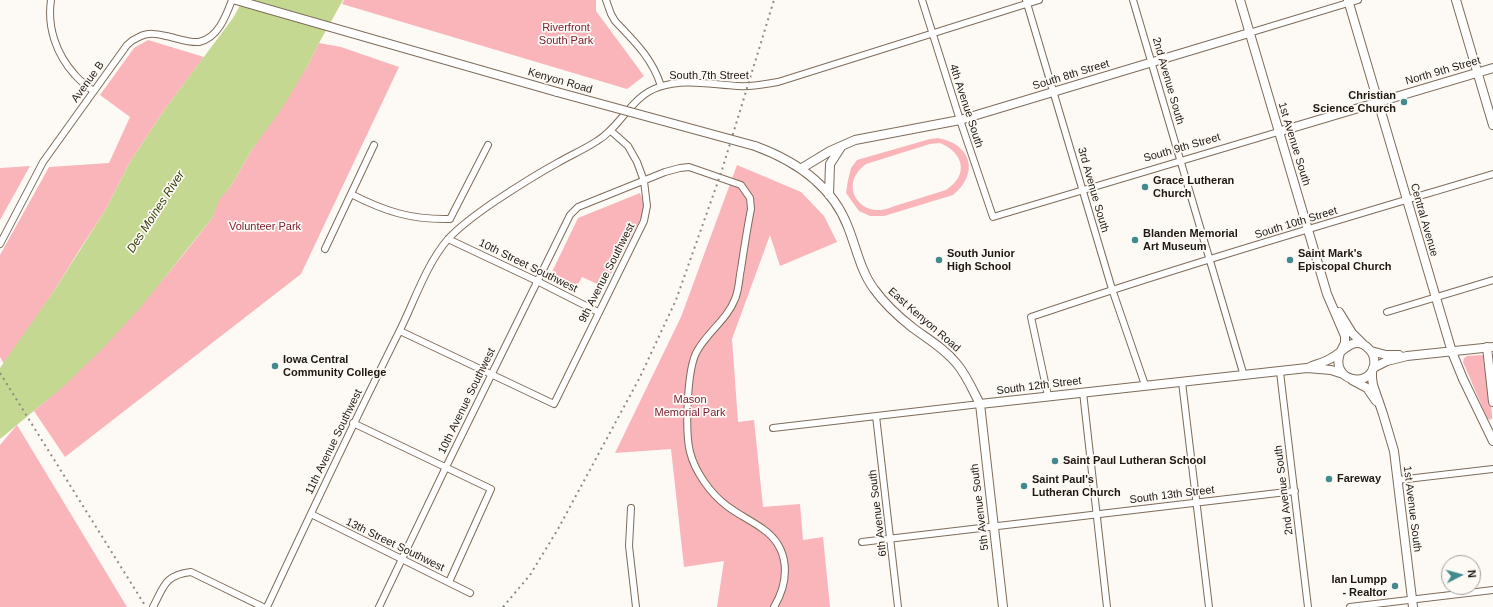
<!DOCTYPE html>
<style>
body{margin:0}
#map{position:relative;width:1493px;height:607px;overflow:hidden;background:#fdf9f5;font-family:Helvetica,sans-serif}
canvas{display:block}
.north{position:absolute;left:1441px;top:555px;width:40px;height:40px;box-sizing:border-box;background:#fdf9f5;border:1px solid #a49f9a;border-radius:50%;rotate:84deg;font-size:11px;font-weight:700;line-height:16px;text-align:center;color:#1f1811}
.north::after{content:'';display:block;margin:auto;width:14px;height:18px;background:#428a8e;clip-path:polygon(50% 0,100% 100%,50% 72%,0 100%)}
</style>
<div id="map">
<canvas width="1493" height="607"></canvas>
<div class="north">N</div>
</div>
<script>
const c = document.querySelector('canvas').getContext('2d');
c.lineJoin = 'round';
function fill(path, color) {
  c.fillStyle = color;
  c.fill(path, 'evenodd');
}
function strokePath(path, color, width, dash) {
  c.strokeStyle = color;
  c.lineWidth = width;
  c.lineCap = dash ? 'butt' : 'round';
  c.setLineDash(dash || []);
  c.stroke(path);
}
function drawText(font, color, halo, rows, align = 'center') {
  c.font = font + ' Helvetica,sans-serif';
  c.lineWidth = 3.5;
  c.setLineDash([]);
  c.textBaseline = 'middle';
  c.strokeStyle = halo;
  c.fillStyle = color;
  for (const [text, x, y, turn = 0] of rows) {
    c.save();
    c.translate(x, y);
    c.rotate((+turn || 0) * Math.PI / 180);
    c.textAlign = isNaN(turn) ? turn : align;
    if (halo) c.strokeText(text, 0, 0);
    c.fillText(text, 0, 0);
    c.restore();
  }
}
fill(new Path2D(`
 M344,0H596V11L644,76L627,89L342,4Z
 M148,40L204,57L165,109L130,162L106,209L80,249L54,291L4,364L0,357V255L49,167L109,163L130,117L100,95L134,48Z
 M319,43L341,47L399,67L301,274L65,457L34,411C102,354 159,287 213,217L218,200L231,186L251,151L308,65Z
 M938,138C971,144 980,173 953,195L884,216H870L859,211L846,193L848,180L851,168L857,160L930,139ZM940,143C964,153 969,175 946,190C930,195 914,200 898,205C893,206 886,210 880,210C868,211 855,203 853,190C851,179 858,170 866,164L930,144Z
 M737,165L801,192L824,216L837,242L780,266L770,235L732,339L738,422L754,420L763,507L800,504L803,540L823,537L830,607H717L724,561L684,567L671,449L615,453L681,317Z
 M30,166L0,220V168Z
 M640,193L644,204L641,218L604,287L582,277L576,288L550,276L578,218Z
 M1481,355H1484L1485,359L1492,414V418L1490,420L1487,418L1463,362L1464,358L1467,356Z
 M17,425L127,607H0V445Z`), '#f9b5ba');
fill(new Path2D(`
 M243,0H343L319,43L308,65L283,107L251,151L231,186L219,200L213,217L141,307L104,347L64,386L0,439V368L54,291L106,209L130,162L165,109L233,18Z`), '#c5d892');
const minor = new Path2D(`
 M51,0C47,27 56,54 75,75C80,81 87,86 93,91
 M606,0L611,14L615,21C635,42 652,58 661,86
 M922,0L960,120L993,217L1278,132
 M1026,0L1112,289L1145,385
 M1133,0L1244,376
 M1249,33L1358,0
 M351,194C384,211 411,220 450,219
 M450,219L488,145
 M448,239L537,281L598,312
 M0,244L43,162L127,45C130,42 134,39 139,37C148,32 157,34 166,36C176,38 189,43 199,42C218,38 226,16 232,0
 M325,249L374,145
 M1387,312L1493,280
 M400,331L554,404L644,221L647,206L644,181L637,162L628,146L611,131
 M1280,372L1308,607
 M1182,382L1209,607
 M1083,392L1107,607
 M1048,396L1031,317C1184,265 1339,220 1493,174
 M876,416L898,607
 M353,423L491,489L449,582
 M773,428L980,404
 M1398,480L1493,469
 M631,508L629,546L636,607
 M311,514L470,593
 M862,542L1295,491
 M153,607C164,586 165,575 191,572L263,607
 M267,607C310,515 353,424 398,334C414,303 425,266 448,239C461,225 478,213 494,202C515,188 537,174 559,162C571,155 585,149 597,141C621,127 631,96 659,87C684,78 713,85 738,86C752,87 765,84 778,82L1039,0
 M379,607L446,467L570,215L578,207L665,172L680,168L689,167L741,185L750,198L751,209C747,229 744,249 741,269C739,278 739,290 735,299C727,320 706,333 696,353C687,372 685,432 690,452C695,472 711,494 727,506C739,515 752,521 763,529C790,548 790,580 774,607
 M1350,607L1493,590`);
const major = new Path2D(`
 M236,0L557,92
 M1240,0L1327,294L1345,336V343L1341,351
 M1348,0L1452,352L1463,379L1493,441
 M1456,0L1493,125
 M1278,132L1493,68
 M755,146C796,161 832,185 848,227C856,247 861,272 874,289C884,303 899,317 913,328C928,339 945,349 957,364C967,376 973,391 980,404L1003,607
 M802,168L830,151L855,140L960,120L1249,33
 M829,195L830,164L841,147
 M1339,312L1352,333L1364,345
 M1487,347L1493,402
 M1371,351L1386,355H1399
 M1310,367C1317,364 1326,362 1333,357C1344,351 1355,334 1369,349C1374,354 1375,360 1374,366C1368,390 1330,380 1340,353
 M1373,368L1387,361L1407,356L1493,347
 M1372,371V378L1373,385L1383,414L1394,451L1413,607
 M1352,380L1367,388L1376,401
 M980,404L1307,368L1331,370L1343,374`);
strokePath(minor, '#7d6c5a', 8);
strokePath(major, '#7d6c5a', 10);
strokePath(minor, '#fff', 6);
strokePath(major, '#fff', 8);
strokePath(new Path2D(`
 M0,373L146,607
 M503,607L530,575L558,529L640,377L676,300L721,173L774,0`), '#908a85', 2, [2, 4]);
const majorBridge = new Path2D(`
 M557,92L755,146`);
strokePath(majorBridge, '#7d6c5a', 10, []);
strokePath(majorBridge, '#fff', 8);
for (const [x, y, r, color] of [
 [1404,102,4,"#428a8e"],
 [1145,187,4,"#428a8e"],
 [1135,240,4,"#428a8e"],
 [939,260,4,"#428a8e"],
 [1290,260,4,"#428a8e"],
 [275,366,4,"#428a8e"],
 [1055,461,4,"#428a8e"],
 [1329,479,4,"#428a8e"],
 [1024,486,4,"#428a8e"],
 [1395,586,4,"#428a8e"]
]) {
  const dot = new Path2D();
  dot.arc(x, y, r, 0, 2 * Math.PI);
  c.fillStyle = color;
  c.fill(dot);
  strokePath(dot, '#fdf9f5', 1.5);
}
drawText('11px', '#7d2233', '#fdf9f5', [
 ["Riverfront",566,28],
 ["South Park",566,41],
 ["Volunteer Park",265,227],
 ["Mason",690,400],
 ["Memorial Park",690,413]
]);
drawText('11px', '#1f1811', '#fdf9f5', [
 ["North 9th Street",1443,71,-16],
 ["South 8th Street",1071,75,-17],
 ["South 7th Street",709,76],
 ["Kenyon Road",560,81,16],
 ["2nd Avenue South",1168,81,74],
 ["Avenue B",88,82,-54],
 ["4th Avenue South",966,106,72],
 ["1st Avenue South",1294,144,73],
 ["South 9th Street",1182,148,-16],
 ["3rd Avenue South",1093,190,74],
 ["Central Avenue",1424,220,74],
 ["South 10th Street",1296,223,-17],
 ["10th Street Southwest",528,266,26],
 ["9th Avenue Southwest",607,273,-63],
 ["East Kenyon Road",924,320,41],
 ["South 12th Street",1039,386,-7],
 ["10th Avenue Southwest",467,401,-64],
 ["11th Avenue Southwest",334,442,-64],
 ["2nd Avenue South",1284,490,-97],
 ["South 13th Street",1172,495,-7],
 ["5th Avenue South",980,507,-97],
 ["1st Avenue South",1412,509,83],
 ["6th Avenue South",878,513,-97],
 ["13th Street Southwest",395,545,26]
]);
drawText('bold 11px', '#1f1811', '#fdf9f5', [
 ["Christian",1396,96,"right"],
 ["Science Church",1396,109,"right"],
 ["Grace Lutheran",1153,181],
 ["Church",1153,194],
 ["Blanden Memorial",1143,234],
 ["Art Museum",1143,247],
 ["South Junior",947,254],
 ["High School",947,267],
 ["Saint Mark's",1298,254],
 ["Episcopal Church",1298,267],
 ["Iowa Central",283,360],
 ["Community College",283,373],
 ["Saint Paul Lutheran School",1063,461],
 ["Fareway",1337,479],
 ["Saint Paul's",1032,480],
 ["Lutheran Church",1032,493],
 ["Ian Lumpp",1387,580,"right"],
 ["- Realtor",1387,593,"right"]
], 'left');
drawText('italic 12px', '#35410c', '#fdf9f5', [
 ["Des Moines River",156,212,-57]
]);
</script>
